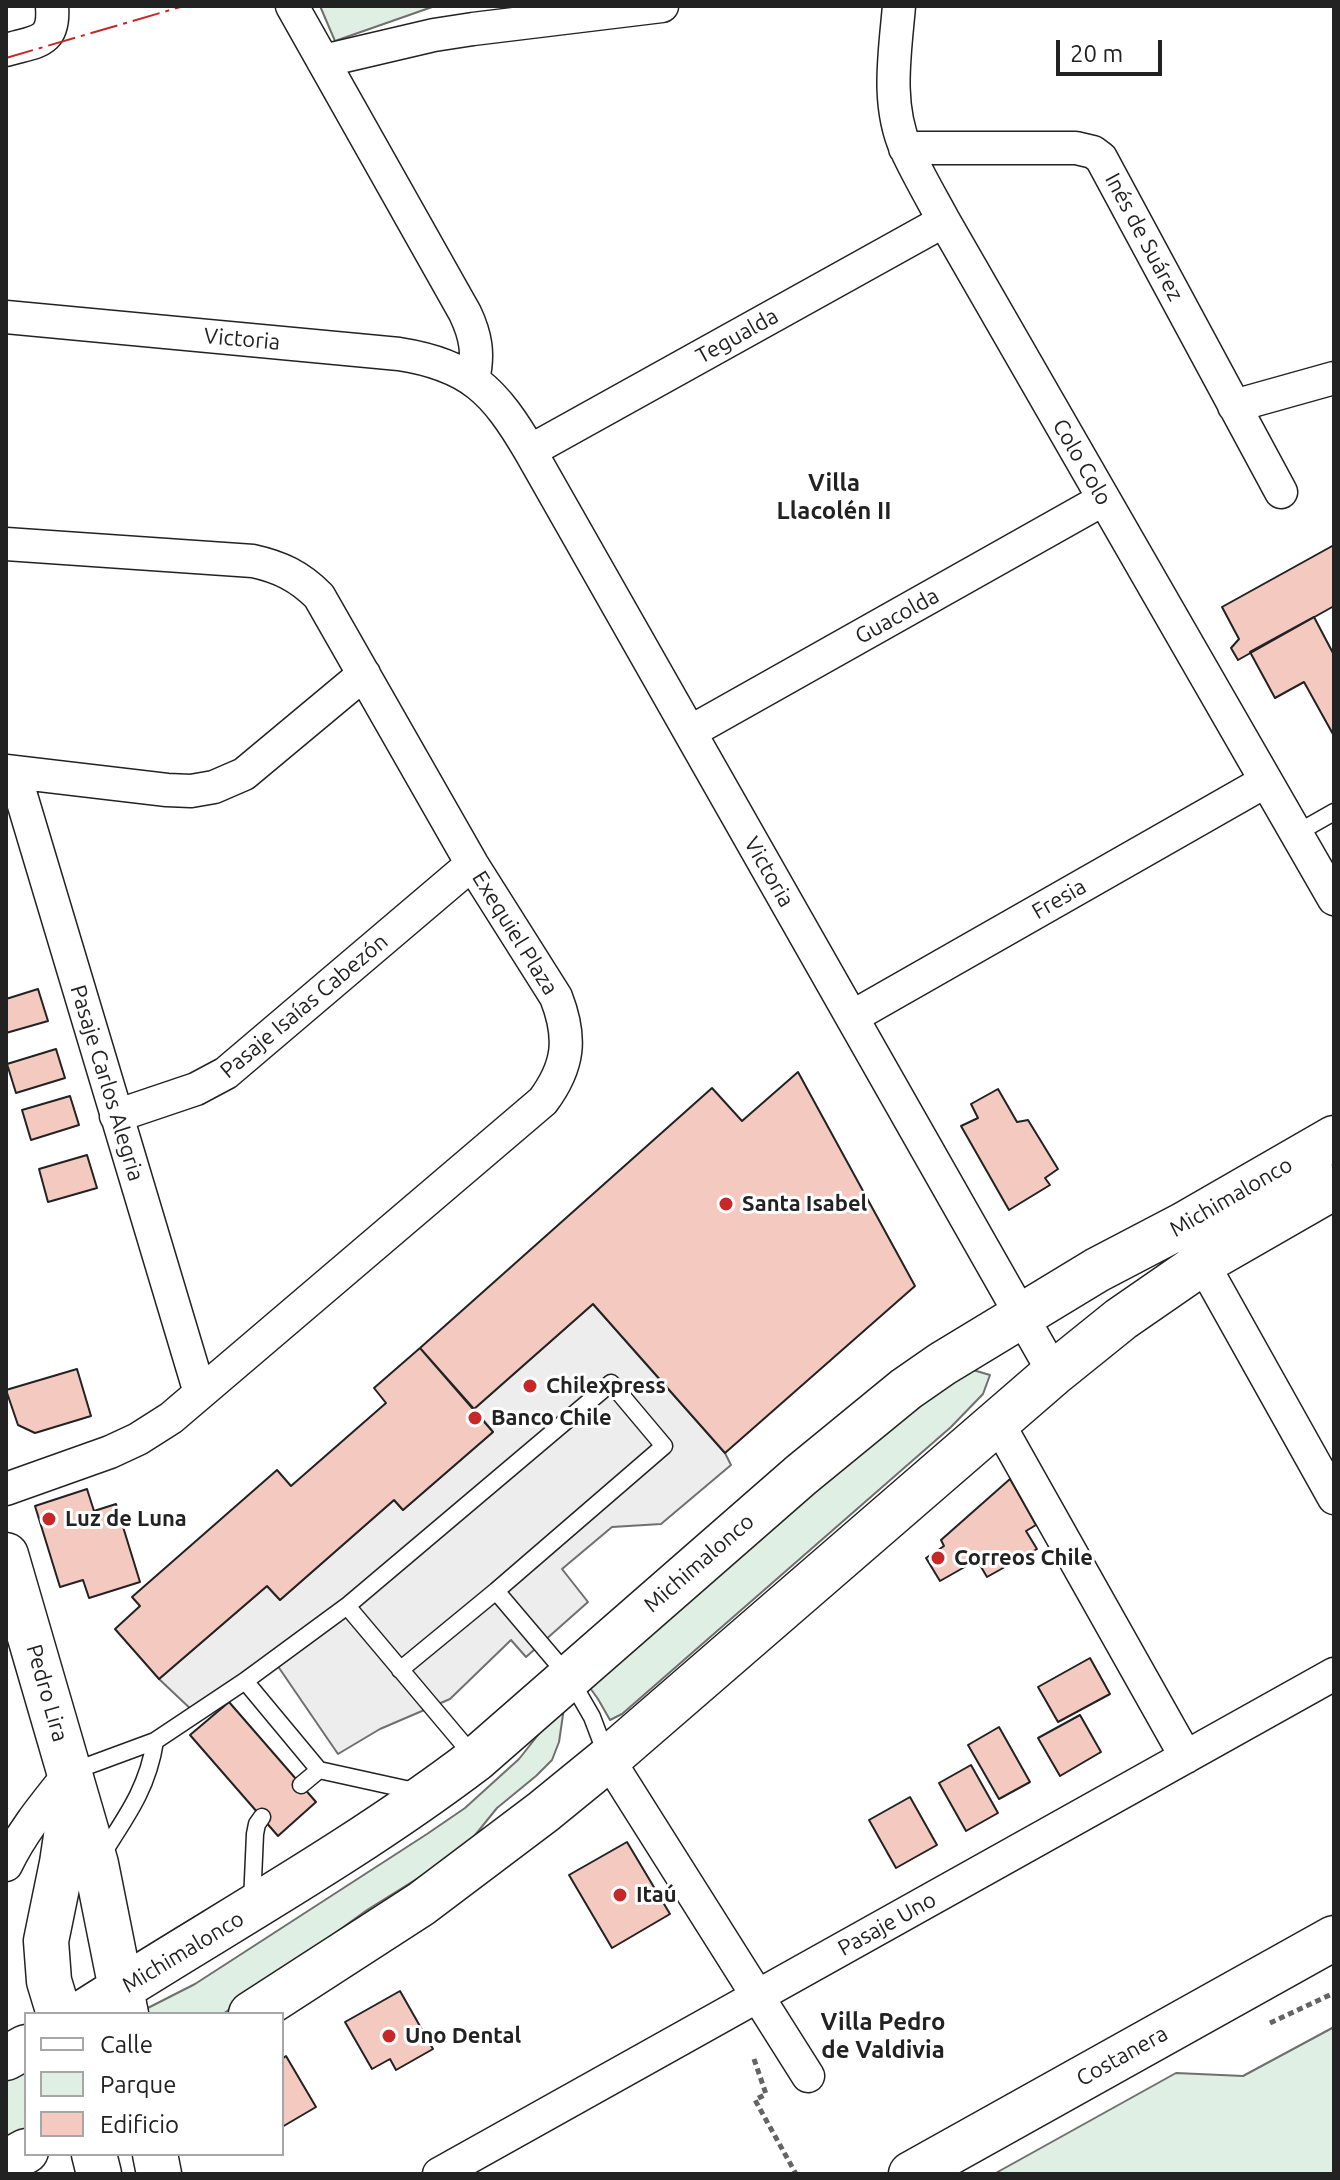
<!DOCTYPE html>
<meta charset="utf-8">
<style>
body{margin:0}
#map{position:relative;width:1340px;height:2180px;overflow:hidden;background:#fff;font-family:Ubuntu,sans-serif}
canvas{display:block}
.frame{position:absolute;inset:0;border:8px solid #222;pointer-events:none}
.legend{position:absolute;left:24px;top:2012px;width:260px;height:144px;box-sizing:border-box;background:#fff;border:2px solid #a7a7a7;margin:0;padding:10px 14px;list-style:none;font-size:24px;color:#222}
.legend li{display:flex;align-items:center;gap:16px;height:40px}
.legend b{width:40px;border:2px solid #a7a7a7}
.scale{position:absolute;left:1056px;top:40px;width:106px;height:36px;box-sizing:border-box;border:4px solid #222;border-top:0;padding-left:10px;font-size:24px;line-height:28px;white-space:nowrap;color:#222;-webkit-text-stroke:6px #fff;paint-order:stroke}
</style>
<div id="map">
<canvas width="1340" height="2180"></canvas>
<div class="frame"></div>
<ul class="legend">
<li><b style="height:10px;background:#fff"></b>Calle</li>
<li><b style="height:22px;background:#e0efe3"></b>Parque</li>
<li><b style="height:22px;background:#f3c9c0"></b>Edificio</li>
</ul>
<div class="scale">20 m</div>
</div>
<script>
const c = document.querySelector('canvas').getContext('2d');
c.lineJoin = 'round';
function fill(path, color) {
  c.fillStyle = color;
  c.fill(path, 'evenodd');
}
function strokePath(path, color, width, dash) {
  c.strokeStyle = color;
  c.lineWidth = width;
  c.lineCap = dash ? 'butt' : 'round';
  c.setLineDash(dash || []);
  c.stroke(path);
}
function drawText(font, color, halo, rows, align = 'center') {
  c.font = font + ' Ubuntu,sans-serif';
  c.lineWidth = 6;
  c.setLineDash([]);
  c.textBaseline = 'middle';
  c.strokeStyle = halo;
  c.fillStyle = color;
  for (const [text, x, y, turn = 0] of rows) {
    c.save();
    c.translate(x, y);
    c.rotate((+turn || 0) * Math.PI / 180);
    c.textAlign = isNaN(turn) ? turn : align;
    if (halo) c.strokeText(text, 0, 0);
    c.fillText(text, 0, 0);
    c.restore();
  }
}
const green = new Path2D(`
 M320,6H435L335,41Z
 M973,1370L990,1375L983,1394L951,1427L622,1714L610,1720L598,1699L585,1681L900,1412Z
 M565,1701L559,1742L552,1760L536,1776L497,1808L463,1850L367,1910L223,2014H136L195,1984L427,1834L465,1808L519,1759Z
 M1334,2027V2174H994L1176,2073L1243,2076Z
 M26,2070V2129L6,2140V2079Z`);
fill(green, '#e0efe3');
strokePath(green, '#6f6f6f', 2);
const parking = new Path2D(`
 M593,1304L725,1453L731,1465L661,1524L612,1527L562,1569L588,1602L526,1657L511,1640L450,1699L380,1729L338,1754L275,1662L195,1713L159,1679L267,1586L280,1600L394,1500L403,1510L493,1432L474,1409Z`);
fill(parking, '#ededed');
strokePath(parking, '#6f6f6f', 2);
const building = new Path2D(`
 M1334,545V606L1238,660L1231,648L1239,639L1222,607Z
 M1314,617L1334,655V736L1304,682L1275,698L1250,652Z
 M38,989L48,1021L6,1033V999Z
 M56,1049L65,1078L16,1093L7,1064Z
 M798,1072L915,1286L725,1453L593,1304L474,1409L420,1348L712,1088L742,1121Z
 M998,1089L1017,1122L1028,1120L1058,1169L1045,1178L1050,1185L1009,1210L961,1126L978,1118L971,1104Z
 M70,1096L79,1125L31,1140L22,1110Z
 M87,1155L97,1188L48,1202L39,1169Z
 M420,1348L493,1432L403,1510L394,1500L280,1600L267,1586L159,1679L115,1629L140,1606L132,1597L277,1470L291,1486L386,1403L374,1388Z
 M77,1369L91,1416L35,1433L18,1425L6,1390Z
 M1010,1479L1036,1525L1026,1531L1037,1549L987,1577L977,1560L940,1581L926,1558L944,1546L941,1540Z
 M87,1489L94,1511L116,1504L140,1582L89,1598L83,1580L60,1587L35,1506Z
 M1090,1658L1110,1694L1058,1722L1038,1687Z
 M229,1702L316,1802L278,1836L190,1735Z
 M1080,1715L1101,1752L1060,1776L1038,1738Z
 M999,1727L1030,1782L999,1799L968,1745Z
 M971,1765L998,1813L966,1831L939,1783Z
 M910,1797L937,1845L896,1868L869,1820Z
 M627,1842L670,1914L612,1948L569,1875Z
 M400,1991L433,2049L396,2070L390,2059L372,2069L345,2022Z
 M286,2056L316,2107L282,2127V2059Z`);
fill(building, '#f3c9c0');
strokePath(building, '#222', 2);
const lane = new Path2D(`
 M1297,833L1334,812
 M496,1591L569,1677L592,1717L606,1754
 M347,1606L475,1758
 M245,1681L319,1770L419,1792
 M71,1772L155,1741L245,1681L347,1606L611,1383L664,1446L496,1591L400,1670
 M301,1785L319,1770
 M101,1856C126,1817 148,1788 155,1741
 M252,1902L255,1834L257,1824L262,1817`);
const street = new Path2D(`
 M292,6L465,313C476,336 479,354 473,380
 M899,6C895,53 886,104 906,149C917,173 931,197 944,221L1334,899
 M6,50C36,41 55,44 52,6
 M323,61L434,35L473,29L662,6
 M905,148H1076L1093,152L1101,158L1281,492
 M6,317L399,354C470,365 495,391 530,451L1054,1373
 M1234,406L1334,378
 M530,451L944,221
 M6,544L253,561C280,567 299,576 319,596L472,864L556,997C572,1038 569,1066 543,1101L171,1418L138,1439L110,1452L6,1489
 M690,732L1104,499
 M6,771L167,790L191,791L214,787L244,774L364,674
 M14,772L200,1393
 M852,1017L1266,781
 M116,1116L196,1089L226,1073L472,864
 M1193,1246L1334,1498
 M998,1423L1186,1757
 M608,1759L808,2076
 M6,1865C23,1830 46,1803 70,1773
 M439,2174L1334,1674`);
const secondary = new Path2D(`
 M6,1555L96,1864L126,2014
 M59,2014L49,1981L46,1941L62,1863L71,1803
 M81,2014C213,1929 351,1854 476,1759L801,1475L906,1389L942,1364L1097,1270L1183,1225L1334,1138
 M251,2014L421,1904L543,1812L608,1759L1054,1373L1121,1319L1202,1263L1334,1187
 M6,2058L26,2047
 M94,2154L99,2174
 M155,2154L159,2174
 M6,2162L26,2151
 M911,2174L1334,1938`);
strokePath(lane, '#222', 19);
strokePath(street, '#222', 35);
strokePath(secondary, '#222', 47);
strokePath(new Path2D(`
 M1270,2023L1334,1993
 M754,2059L766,2094L755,2100L796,2174`), '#646464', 5, [6, 4]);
strokePath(lane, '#fff', 16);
strokePath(street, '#fff', 32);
strokePath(secondary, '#fff', 44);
strokePath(new Path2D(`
 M6,58L184,6`), '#c62828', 2, [28, 6, 4, 6]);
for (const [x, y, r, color] of [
 [726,1204,8,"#c62828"],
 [530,1386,8,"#c62828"],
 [475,1418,8,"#c62828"],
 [49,1519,8,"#c62828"],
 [938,1558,8,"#c62828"],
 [620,1895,8,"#c62828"],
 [389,2036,8,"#c62828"]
]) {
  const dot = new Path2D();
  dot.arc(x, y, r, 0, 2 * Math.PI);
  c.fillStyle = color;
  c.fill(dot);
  strokePath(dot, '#fff', 3);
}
drawText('22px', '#222', '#fff', [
 ["Inés de Suárez",1144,237,62],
 ["Tegualda",737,336,-29],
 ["Victoria",242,339,5],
 ["Colo Colo",1082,462,60],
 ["Guacolda",897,616,-29],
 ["Victoria",769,872,60],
 ["Fresia",1059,899,-30],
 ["Exequiel Plaza",515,933,58],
 ["Pasaje Isaías Cabezón",304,1006,-40],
 ["Pasaje Carlos Alegria",107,1083,73],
 ["Michimalonco",1231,1197,-30],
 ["Michimalonco",699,1563,-41],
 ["Pedro Lira",47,1693,74],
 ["Pasaje Uno",887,1924,-29],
 ["Michimalonco",183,1952,-31],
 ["Costanera",1122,2056,-29]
]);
drawText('bold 22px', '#222', '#fff', [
 ["Santa Isabel",742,1204],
 ["Chilexpress",546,1386],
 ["Banco Chile",491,1418],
 ["Luz de Luna",65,1519],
 ["Correos Chile",954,1558],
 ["Itaú",636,1895],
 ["Uno Dental",405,2036]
], 'left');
drawText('bold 24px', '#222', '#fff', [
 ["Villa",834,483],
 ["Llacolén II",834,511],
 ["Villa Pedro",883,2022],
 ["de Valdivia",883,2050]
]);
</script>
